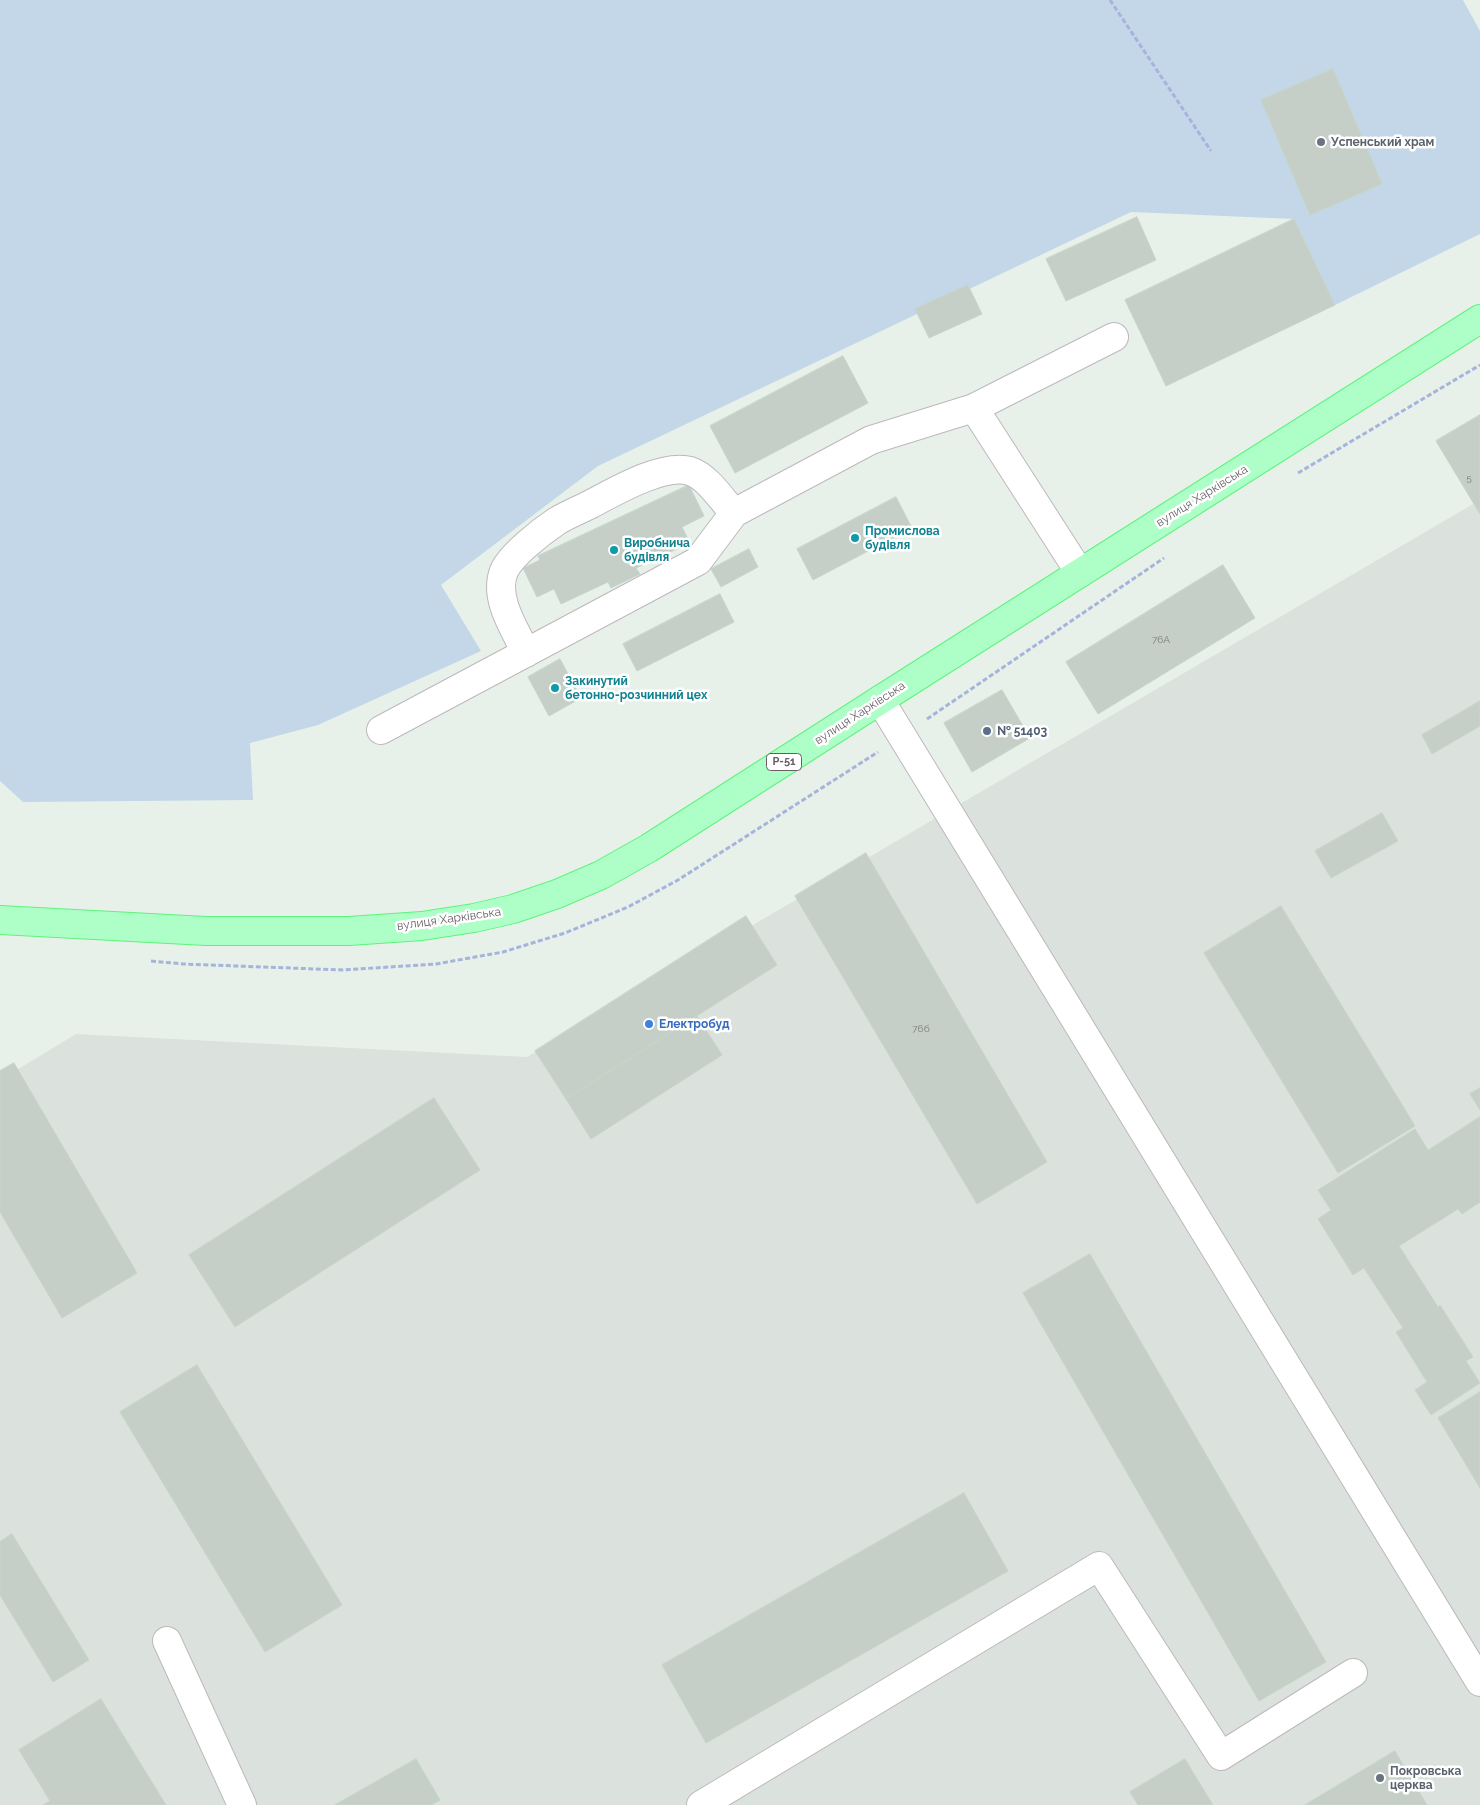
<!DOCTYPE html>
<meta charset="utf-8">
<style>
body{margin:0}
canvas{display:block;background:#e7f1ea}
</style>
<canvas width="1480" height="1805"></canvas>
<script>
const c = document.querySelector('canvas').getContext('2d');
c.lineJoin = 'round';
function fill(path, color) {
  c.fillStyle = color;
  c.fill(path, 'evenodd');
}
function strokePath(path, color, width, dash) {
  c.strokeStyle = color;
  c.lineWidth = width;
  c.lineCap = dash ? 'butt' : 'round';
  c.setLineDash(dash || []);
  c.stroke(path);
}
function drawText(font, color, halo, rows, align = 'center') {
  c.font = font + ' Raleway,sans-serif';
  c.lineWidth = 5;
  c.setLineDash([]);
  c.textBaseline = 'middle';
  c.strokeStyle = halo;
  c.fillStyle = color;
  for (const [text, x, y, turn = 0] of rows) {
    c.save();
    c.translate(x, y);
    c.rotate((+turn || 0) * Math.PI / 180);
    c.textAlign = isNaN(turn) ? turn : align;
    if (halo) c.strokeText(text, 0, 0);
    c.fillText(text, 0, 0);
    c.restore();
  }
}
fill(new Path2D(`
 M1480,500V1805H0V1080L76,1034L527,1057Z`), '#dbe2dd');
fill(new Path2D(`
 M0,0H1463L1480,31V234L1335,305L1294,219L1131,212L598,466L441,585L481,651L318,725L250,743L253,800L23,802L0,781Z`), '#c4d7e8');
const building = new Path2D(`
 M1333,69L1382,184L1310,215L1261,100Z
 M1137,217L1156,260L1066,301L1046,259Z
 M1294,219L1335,305L1166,386L1125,300Z
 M968,285L982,314L929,338L915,309Z
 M843,356L868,403L735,473L710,426Z
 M1480,415V514L1436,441Z
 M689,485L704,516L682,527L690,543L636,568L640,574L611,588L608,582L561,604L554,589L537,597L523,568L540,560L538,556Z
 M896,497L912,528L813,580L797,549Z
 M749,549L758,567L721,587L711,569Z
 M1223,565L1255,618L1098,714L1066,662Z
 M720,594L734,622L637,671L623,644Z
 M560,659L581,698L549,716L528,677Z
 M1002,690L1030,738L972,772L944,723Z
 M1480,701V726L1432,754L1422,735Z
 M1382,813L1398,841L1331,878L1315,851Z
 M866,853L1047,1162L977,1204L795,896Z
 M1281,906L1415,1126L1338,1173L1204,953Z
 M746,916L777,965L566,1099L535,1051Z
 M697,1016L722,1055L591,1139L566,1099Z
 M14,1063L137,1273L62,1318L0,1212V1071Z
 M1480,1088V1110L1470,1094Z
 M434,1098L480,1170L235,1327L189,1255Z
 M1480,1117V1202L1462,1214L1458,1209L1399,1246L1438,1307L1440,1305L1473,1357L1466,1361L1480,1383L1431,1415L1415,1390L1427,1382L1396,1332L1403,1328L1364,1268L1353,1275L1318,1219L1331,1210L1318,1190L1415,1129L1428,1150Z
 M1090,1254L1326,1662L1259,1701L1023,1293Z
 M197,1365L342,1605L265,1652L120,1412Z
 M1480,1392V1488L1438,1418Z
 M964,1493L1008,1571L706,1743L662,1665Z
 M12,1534L89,1660L53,1682L0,1595V1542Z
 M101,1699L166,1805H43L50,1801L19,1750Z
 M1395,1751L1427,1805H1305Z
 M416,1759L440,1800L431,1805H335Z
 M1185,1759L1213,1805H1138L1130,1792Z`);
fill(building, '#c5cfc7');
strokePath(building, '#c5d6c8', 1);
const minor = new Path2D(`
 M974,408L1114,337
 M526,653C515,629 493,598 504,571C511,555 542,531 557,521C567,515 579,510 591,504C614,492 663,463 690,471C708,477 722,500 734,513
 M880,700L1480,1682
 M381,730L698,561L734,513L871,440L974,408L1080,573
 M167,1641L242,1805
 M701,1805L1099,1566L1221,1756L1353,1673`);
const major = new Path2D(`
 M0,920L206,931H349L422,926L474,918L513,909L557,894L601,875L649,848L880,700L1480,319`);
strokePath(minor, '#beb7bd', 30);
strokePath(major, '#5cf47a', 30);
strokePath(new Path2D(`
 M1110,0L1211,151
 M1298,473L1480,365
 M927,719L1164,558
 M151,961L183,964L343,970L436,964L503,952L565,933L628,907L678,880L878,752`), '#a6b4db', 3, [5, 2.5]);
strokePath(minor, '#fff', 28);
strokePath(major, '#aeffc7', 28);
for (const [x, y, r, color] of [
 [1321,142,5,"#6b7280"],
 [855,538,5,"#0f9aa8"],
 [614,550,5,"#0f9aa8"],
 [555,688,5,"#0f9aa8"],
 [987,731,5,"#5c6f8a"],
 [649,1024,5,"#3f7fe0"],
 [1380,1778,5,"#6b7280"]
]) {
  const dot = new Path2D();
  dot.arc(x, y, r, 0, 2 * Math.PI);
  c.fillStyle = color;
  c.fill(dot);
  strokePath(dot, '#fff', 2);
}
drawText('10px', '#7f7a7f', null, [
 ["5",1469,478],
 ["76А",1161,640],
 ["76б",921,1029]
]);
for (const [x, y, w] of [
 [784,762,35]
]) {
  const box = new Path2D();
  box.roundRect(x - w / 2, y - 8.5, w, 17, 4);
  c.fillStyle = '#fff';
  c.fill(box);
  strokePath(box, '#685e67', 1);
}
drawText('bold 11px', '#685e67', null, [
 ["Р-51",784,762]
]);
drawText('bold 12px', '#5b616d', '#fff', [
 ["Успенський храм",1331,142],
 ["Покровська",1390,1771],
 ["церква",1390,1785]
], 'left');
drawText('12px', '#685e67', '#fff', [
 ["вулиця Харківська",1202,496,-32],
 ["вулиця Харківська",860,713,-33],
 ["вулиця Харківська",449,919,-8]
]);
drawText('bold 12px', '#0d838f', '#fff', [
 ["Промислова",865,531],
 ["будівля",865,545],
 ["Виробнича",624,543],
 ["будівля",624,557],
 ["Закинутий",565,681],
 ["бетонно-розчинний цех",565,695]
], 'left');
drawText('bold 12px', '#4e5e75', '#fff', [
 ["№ 51403",997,731]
], 'left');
drawText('bold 12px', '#366cbe', '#fff', [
 ["Електробуд",659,1024]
], 'left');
</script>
